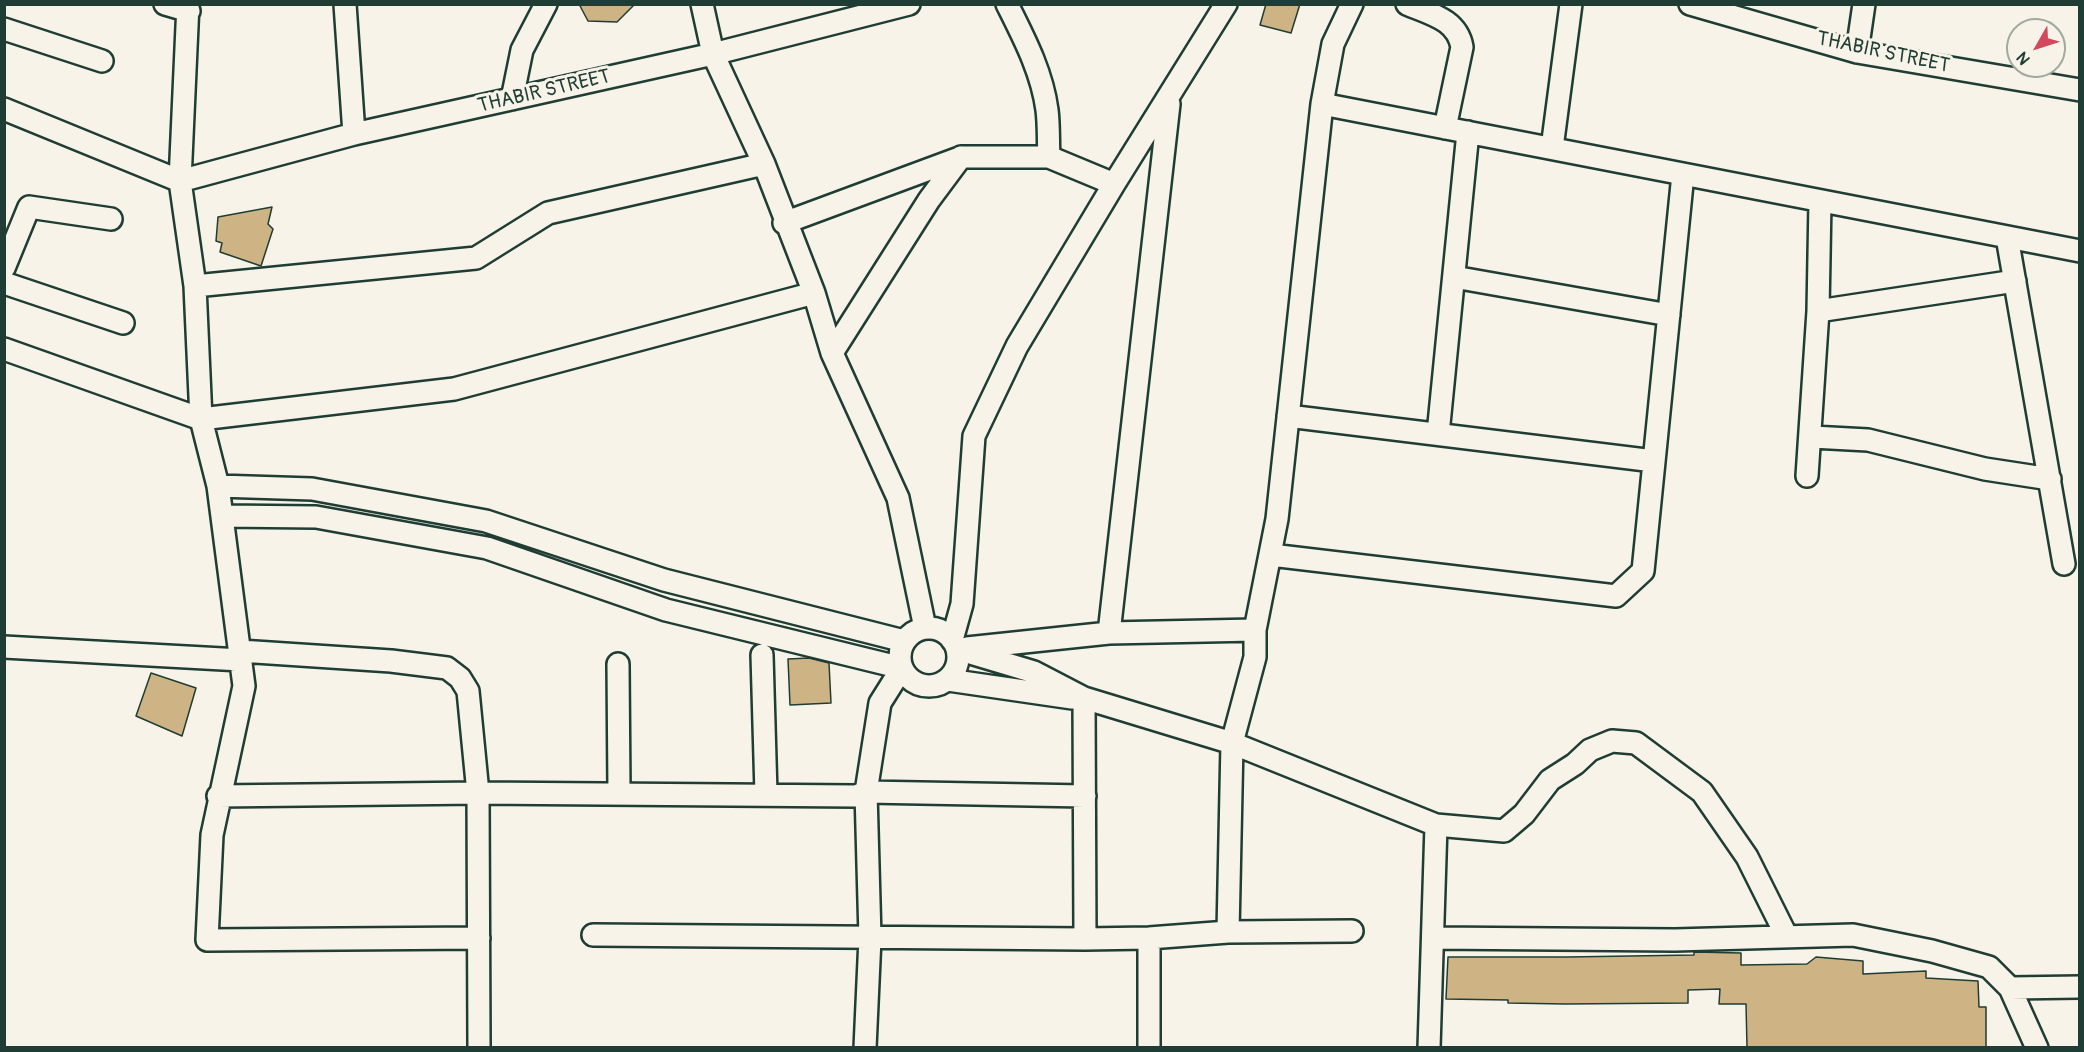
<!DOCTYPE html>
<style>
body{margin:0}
#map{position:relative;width:2084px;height:1052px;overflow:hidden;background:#f7f3e8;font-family:Pangolin,sans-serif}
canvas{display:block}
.frame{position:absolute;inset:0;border:6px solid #1f3d34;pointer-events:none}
.north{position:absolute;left:2006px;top:18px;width:60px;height:60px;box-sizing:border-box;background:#f7f3e8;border:2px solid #a1aaa0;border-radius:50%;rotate:231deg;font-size:16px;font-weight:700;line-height:24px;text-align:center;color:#1f3d34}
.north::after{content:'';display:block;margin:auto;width:21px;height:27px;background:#d1495b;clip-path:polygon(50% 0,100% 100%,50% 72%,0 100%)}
</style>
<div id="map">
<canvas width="2084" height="1052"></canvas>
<div class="frame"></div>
<div class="north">N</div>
</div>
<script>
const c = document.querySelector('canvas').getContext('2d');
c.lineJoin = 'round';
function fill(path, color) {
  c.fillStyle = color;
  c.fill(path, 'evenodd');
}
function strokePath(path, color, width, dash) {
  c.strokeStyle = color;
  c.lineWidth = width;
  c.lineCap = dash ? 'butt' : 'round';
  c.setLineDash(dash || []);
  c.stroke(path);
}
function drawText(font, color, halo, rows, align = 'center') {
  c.font = font + ' Pangolin,sans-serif';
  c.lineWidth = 6;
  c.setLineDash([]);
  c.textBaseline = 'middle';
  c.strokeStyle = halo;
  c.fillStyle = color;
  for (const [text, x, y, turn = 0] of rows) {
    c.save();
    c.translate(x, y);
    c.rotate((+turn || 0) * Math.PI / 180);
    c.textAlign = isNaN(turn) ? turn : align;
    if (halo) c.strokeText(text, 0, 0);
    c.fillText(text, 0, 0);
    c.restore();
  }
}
const building = new Path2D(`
 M579,4H635L617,22L588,21Z
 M1266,4H1300L1291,33L1260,25Z
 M272,207L268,224L273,229L261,266L220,252L222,243L216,241L218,217Z
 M809,658L829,663L831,703L790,705L788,659Z
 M151,673L196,688L182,736L136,716Z
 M1694,952L1741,953V965L1807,964L1816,957L1863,961V974L1926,971V978L1978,981L1979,1007H1986V1047H1747L1746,1004H1719L1720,989L1688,990V1003L1565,1004L1508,1003V1000L1446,999L1448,957H1567L1694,955Z`);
fill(building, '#ceb485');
strokePath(building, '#1f3d34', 1.5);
const minor = new Path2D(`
 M165,4L189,11
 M188,4L180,181L195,286L201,419L218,486L244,686L212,835L207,940L479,938
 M345,4L354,134
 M702,4L713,54L764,164L814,293L832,353L898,498L925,628
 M1007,4C1024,38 1042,72 1047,110C1049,125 1048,141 1049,157
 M1407,4C1430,14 1457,19 1462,47L1445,128
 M1690,4L1857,52L2080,90
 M4,29L102,61
 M1857,52L1864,4
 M512,99L522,50L546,4
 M1322,104L2080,251
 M4,109L180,181L354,134L713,54L909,4
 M1552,148L1571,4
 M784,223L962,157H1049L1114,184
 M2007,237L2064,564
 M4,268L29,207L111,219
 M1454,277L1669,315
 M4,283L123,323
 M195,286L476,258L548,213L764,164
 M1818,311L2015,281
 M4,349L201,419L454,389L814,293
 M832,353L929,200L961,157
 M1288,416L1654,461
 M1438,434L1468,132
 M1812,437L1868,440L1985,469L2050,479
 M1807,476L1818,311L1820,201
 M218,486L312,489L486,521L664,580L904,641
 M222,516L316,517L487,548L666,610L902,668L880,703L866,792L870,938L865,1048
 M1271,555L1616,596L1643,571L1683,174
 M900 657a29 29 0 1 1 58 0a29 29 0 1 1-58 0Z
 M1109,633L1169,104
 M952,640L962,604L974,436L1017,346L1114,184L1226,4
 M4,647L241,660
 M967,648L1109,633L1255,630
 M957,649L1034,672L1084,698L1232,743L1436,825L1504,831L1524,814L1550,780L1575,764L1590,750L1612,741L1636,743L1702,792L1747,857L1787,937
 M240,651L391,661L447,668L460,678L468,691L478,793L479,1048
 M762,655L766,794
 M618,664L619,793
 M948,680L1072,698
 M1084,698L1085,939
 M218,796L478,793L856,796L866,792L1085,796
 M1228,932L1232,743L1255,657V630L1277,519L1322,104L1333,44L1352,4
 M593,935L1085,939L1149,938L1228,932L1352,931
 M1433,938L1675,940L1853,935L1932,951L1989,967L2010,988L2037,1048
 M2010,988L2080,987
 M1149,1048V938
 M1429,1048L1436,825`);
strokePath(minor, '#1f3d34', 26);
strokePath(minor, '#f7f3e8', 21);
drawText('20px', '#1f3d34', '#f7f3e8', [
 ["THABIR STREET",1883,53,12],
 ["THABIR STREET",544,92,-13]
]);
</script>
